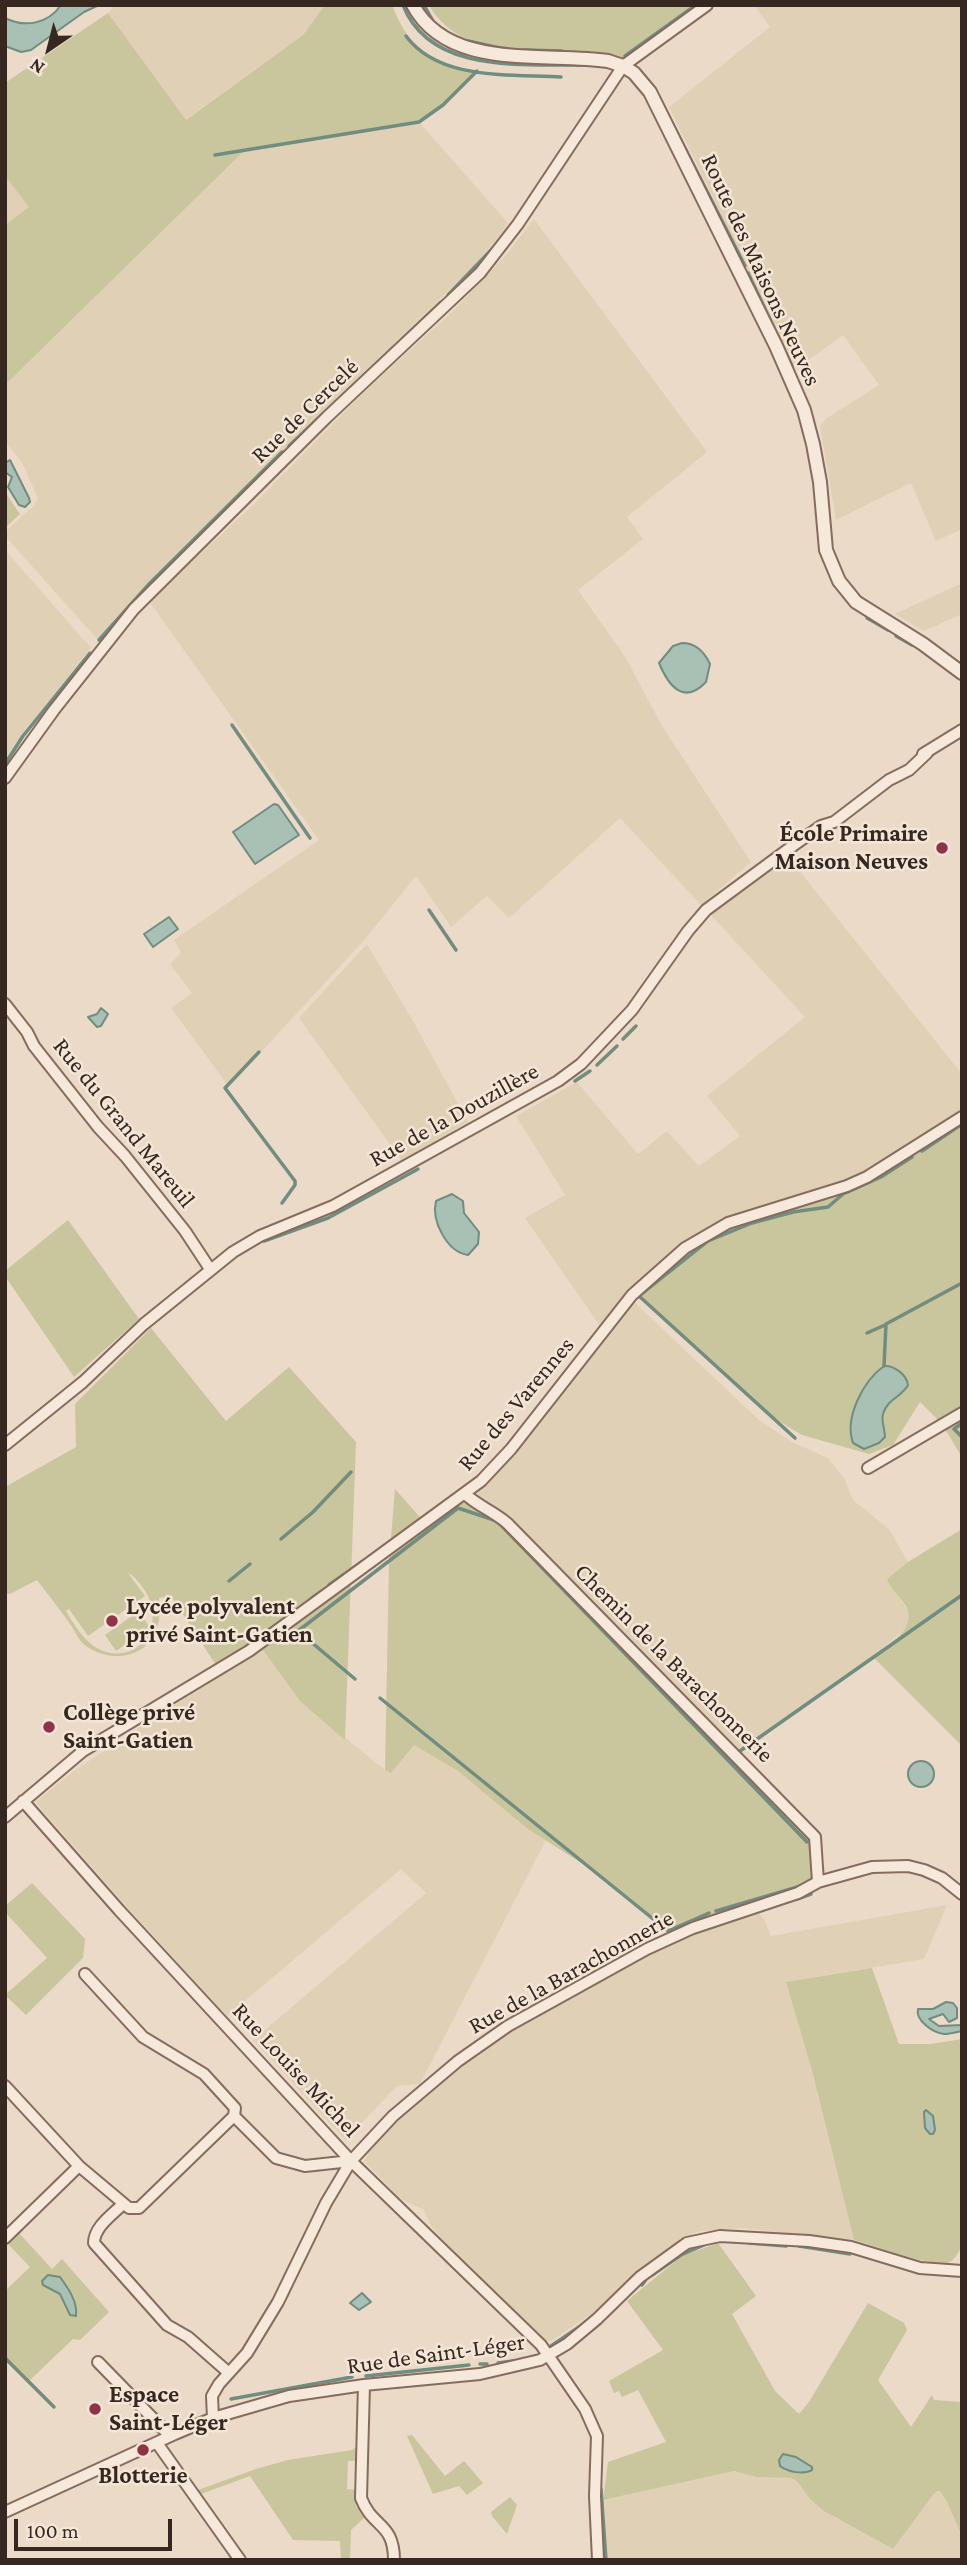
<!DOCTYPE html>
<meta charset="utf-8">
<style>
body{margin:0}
#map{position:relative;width:967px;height:2565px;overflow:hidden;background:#ebdac8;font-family:"Crimson Pro",serif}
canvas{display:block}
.frame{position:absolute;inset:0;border:7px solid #372721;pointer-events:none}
.north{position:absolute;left:14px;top:14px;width:70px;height:70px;-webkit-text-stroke:5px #f3e6d7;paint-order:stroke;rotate:215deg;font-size:19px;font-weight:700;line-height:28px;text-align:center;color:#372721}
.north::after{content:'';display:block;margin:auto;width:24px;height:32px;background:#372721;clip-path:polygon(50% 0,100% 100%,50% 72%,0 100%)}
.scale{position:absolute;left:14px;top:2519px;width:158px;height:32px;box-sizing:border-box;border:4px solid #372721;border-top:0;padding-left:9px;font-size:21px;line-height:24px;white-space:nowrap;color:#372721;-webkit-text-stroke:5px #f3e6d7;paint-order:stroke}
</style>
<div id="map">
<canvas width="967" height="2565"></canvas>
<div class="frame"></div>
<div class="north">N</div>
<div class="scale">100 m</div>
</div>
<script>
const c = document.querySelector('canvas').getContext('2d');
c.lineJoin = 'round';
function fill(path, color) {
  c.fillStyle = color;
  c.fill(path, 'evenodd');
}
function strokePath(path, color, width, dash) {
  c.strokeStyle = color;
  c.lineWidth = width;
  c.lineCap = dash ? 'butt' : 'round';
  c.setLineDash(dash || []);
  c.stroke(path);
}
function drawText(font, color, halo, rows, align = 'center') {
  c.font = font + ' "Crimson Pro",serif';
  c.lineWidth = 5;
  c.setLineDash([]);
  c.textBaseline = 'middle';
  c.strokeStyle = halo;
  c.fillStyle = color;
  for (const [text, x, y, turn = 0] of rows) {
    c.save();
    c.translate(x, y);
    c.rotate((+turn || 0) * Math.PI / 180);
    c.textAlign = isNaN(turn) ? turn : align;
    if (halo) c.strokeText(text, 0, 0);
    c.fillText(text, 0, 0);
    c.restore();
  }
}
fill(new Path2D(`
 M115,5H325L303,35L185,120L108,13Z
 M754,5H962V529L936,541L911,483L836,520L820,426L827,418L879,385L843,335L796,369L669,107L770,27Z
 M419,122L508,223L498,238L475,265L170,560L98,640L5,536V532L34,505L38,498L22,463L5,441V385L242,153L254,148Z
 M5,176L29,207L5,225Z
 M534,219L707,452L627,517L643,539L578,590L626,658L662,726L751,862L701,905L620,818L509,918L487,896L451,927L416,876L365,939L229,1087L171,1008L192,993L170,964L181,953L174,940L319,840L149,601L251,507L365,391L451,313L507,254Z
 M5,550L91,648L30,724L5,759Z
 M962,583V614L924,631L895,614Z
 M786,854L962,1074V1109L885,1161L845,1183L705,1230L670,1252L628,1291L600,1326L525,1218L565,1195L516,1116L577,1082L638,1154L667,1131L699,1166L740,1136L707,1096L805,1017L710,914Z
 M367,944L412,1019L468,1122L402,1161L299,1018Z
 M633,1301L759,1420L792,1442L828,1458L844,1478L853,1500L889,1529L908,1562L887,1579L910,1614L909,1622L904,1630L864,1664L736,1751L477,1505L478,1492L526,1437Z
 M263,1650L300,1701L385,1770L391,1772L414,1745L458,1771L546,1840L420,2084L397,2086L345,2140L253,2040L426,1893L401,1869L227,2016L127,1907L35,1802L78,1768L163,1712Z
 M947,1905L924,1959L786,1982L813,2074L854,2240L741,2228L701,2231L681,2238L595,2311L551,2341L545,2340L449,2247L431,2226L424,2210L401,2199L364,2161L371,2149L406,2111L453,2069L525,2020L652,1950L754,1908L764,1919L771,1936Z
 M734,2471L756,2477L791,2478L797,2480L835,2518L846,2522L893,2549L936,2491H940L947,2502L962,2536V2560H607L603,2500Z`), '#e0d1b6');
fill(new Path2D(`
 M325,5H392C409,49 431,64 477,71L443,105L419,122L254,148L242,153L5,385V225L29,207L5,176V83L108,13L186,120L303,35Z
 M429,5H707L630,61C567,43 466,71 429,5Z
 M5,492L20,514L5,528Z
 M962,1117V1457L942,1424L920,1402L893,1445L869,1454L802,1435L772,1417L639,1296L647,1286L714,1230L847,1186Z
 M68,1220L139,1319L74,1377L5,1276V1271Z
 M151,1328L226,1421L289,1367L356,1442L345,1740L300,1701L263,1650L239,1651L216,1665L171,1596L159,1598C161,1617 159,1635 143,1648C126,1660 103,1658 86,1646C79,1641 75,1631 70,1624C60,1609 48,1595 37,1580L10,1594L5,1593V1487L76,1447L75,1404ZM128,1573C135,1577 138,1581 143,1588C171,1626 134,1669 97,1648C84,1641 73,1623 66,1611L69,1609L88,1636L145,1596Z
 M395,1489L425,1523L454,1502L477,1505L494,1512L814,1839L811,1879L798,1893L674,1936L600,1875L528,1829L458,1771L414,1745L391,1773L385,1770L389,1562Z
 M962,1529V1746L873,1657C888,1646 918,1628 906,1606C900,1597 891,1589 887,1579L908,1562Z
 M139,1611L150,1628L116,1651L105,1635Z
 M32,1883L85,1939L83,1958L26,2015L5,1995L47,1958L5,1912V1906Z
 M872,1968L899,2044H931L962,2039V2247C957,2253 955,2261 947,2263C932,2267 872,2245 854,2240L813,2074L786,1982Z
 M19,2233L52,2269L62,2259L109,2312L80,2340L73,2339L29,2381L5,2358V2291L30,2267L8,2244Z
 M718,2243L756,2296L732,2314L775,2391L799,2414L809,2402L868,2303L904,2323L907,2330L878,2380L911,2427L932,2395L934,2400L962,2402V2536L947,2502L940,2491H936L893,2549L824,2511L810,2499L797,2481L791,2478L756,2477L734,2471L603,2500L608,2462L666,2442L638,2390L622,2397L619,2391L614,2393L609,2381L663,2350L627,2301L682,2256Z
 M412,2435L445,2476L464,2461L483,2483L467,2495L459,2486L433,2494L407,2436Z
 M356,2447L357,2461H348L347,2489L356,2490V2506L364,2518L351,2530L350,2560H341L340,2541L293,2540L250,2476L201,2494L198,2490L256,2469L288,2460L352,2450Z
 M510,2497L517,2505L507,2534L492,2516L491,2512Z`), '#c9c59c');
const water = new Path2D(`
 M61,5H99L84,12L31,50L21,52L5,46V18C25,28 48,24 61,5Z
 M10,460L29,498L30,502L25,507L19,505L8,487L12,477L5,472V463Z
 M682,643C696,643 704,651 710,664L706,682C684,705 669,687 659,663L673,646Z
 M274,804L278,805L299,835L255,864L233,832Z
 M169,917L178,929L153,947L144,934Z
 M101,1008L108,1014L101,1026L97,1027L88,1017L97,1014Z
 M452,1194L463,1201L464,1213L479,1232L478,1244L468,1255C447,1252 431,1221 436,1201Z
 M884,1366C894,1365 907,1375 908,1385C902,1397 887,1399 883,1414C881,1422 885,1429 885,1437L879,1443L864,1449L853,1443C844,1418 863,1381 884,1366Z
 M908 1774a13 13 0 1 1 26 0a13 13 0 1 1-26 0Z
 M946,2002L953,2003L957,2008V2018L949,2022L943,2014L929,2019L939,2026L962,2025V2031C956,2032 951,2034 944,2034C933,2033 915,2020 918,2009H933Z
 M926,2110L933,2116L935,2130L933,2134H930L925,2128L924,2112Z
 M48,2275L60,2277C68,2288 78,2302 76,2316L70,2315L60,2294L43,2285L42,2281Z
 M362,2293L371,2302L359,2310L350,2303Z
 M783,2454L796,2457L812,2467V2470C804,2475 788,2472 780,2466L779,2460Z`);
fill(water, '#a9c0b4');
strokePath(water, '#708d80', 2);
strokePath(new Path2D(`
 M403,5C430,74 522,64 582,65
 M424,5L434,23
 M406,36C439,81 511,74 561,77
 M468,41L504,49
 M524,50L562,51
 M625,56L696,5
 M662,103L745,266
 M215,155L419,122L443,105L477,71
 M748,273L792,366
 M448,295L495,246
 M289,446L441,302
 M867,618L888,630
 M896,636L912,645
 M99,640L150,583L282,452
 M232,725L310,838
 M5,764L23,736L90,653
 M429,910L456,950
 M623,1039L636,1026
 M259,1052L225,1088L295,1181V1185L282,1203
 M597,1065L617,1046
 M575,1081L590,1071
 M922,1151L962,1124
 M264,1241L328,1218L418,1169
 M867,1333L885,1325
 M884,1366L886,1324L962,1283
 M962,1423L954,1429L962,1437
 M795,1438L639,1296L708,1241L752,1223L793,1212L828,1207L843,1194L881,1177L912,1157
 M281,1539L313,1512L351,1472
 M229,1581L250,1564
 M329,1585L363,1561
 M312,1598L322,1591
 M355,1679L298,1631L458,1508L497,1521L807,1842
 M380,1698L668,1931L709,1913
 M740,1751L962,1595
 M797,1899L811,1894
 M716,1911L801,1886
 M749,2243L786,2246
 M799,2246L850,2254
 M652,2275L681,2255L704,2245
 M642,2285L645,2281
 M551,2346L579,2327
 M5,2358L54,2407
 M498,2363L513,2361
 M480,2364H487
 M366,2376L469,2365
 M231,2399L352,2377
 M601,2489L606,2560`), '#708d80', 3.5);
const minor = new Path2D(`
 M923,754L962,730
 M5,778L54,710L134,609L327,417L480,273L518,224L623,66L707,5
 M5,1004L27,1032L34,1046L98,1127L125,1156L185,1231L210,1269
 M5,1445L83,1382L144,1324L233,1252L260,1236L333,1206L558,1081L581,1064L632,1010L688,931L706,910L794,845L821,826L834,822L889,780L909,770L927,753
 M868,1468L962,1413
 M465,1494C478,1506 493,1511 507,1523L815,1837L818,1882
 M23,1801L119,1910L351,2161L541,2345L585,2409L597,2436L595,2496L598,2560
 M5,1817L83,1751L249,1651L481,1481L511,1449L632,1295L685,1248L728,1223L847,1186L867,1177L962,1117
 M85,1974L143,2037L204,2074L235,2108L234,2116
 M5,2086L79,2166L129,2208H139L234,2116L276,2158L305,2166L351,2161
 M123,2204C112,2215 94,2227 94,2243L167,2325L188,2337L229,2373
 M5,2238L79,2166
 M98,2362L170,2436
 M364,2385L361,2498C372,2528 394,2522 394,2560
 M213,2418L212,2396L219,2384L247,2353L278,2302L326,2203L351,2161L393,2116L458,2061L508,2026L647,1949L693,1928L798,1893L818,1882L872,1867L908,1866L924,1870L942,1878L962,1894
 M157,2443L240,2560
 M5,2512L175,2434L213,2418L289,2396L364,2385L480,2374L540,2360L567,2344L597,2319L640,2277L687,2243L720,2236L809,2241L851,2247L920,2268L962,2271`);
const tertiary = new Path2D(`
 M413,5C448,71 544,52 608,61L623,66L634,73L650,92L776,346L804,410L813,444L820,482L826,550L839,581L856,602L923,644L962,673`);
strokePath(minor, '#866c5e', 14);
strokePath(tertiary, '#866c5e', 16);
strokePath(minor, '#f6e9db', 10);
strokePath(tertiary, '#f6e9db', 12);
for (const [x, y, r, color] of [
 [942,848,7,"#903346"],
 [112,1621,7,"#903346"],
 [49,1727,7,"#903346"],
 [95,2409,7,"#903346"],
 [143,2450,7,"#903346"]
]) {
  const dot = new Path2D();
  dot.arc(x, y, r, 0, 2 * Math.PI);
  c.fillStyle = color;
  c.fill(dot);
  strokePath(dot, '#f3e6d7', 2.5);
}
drawText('24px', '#372721', '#f3e6d7', [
 ["Route des Maisons Neuves",761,270,65],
 ["Rue de Cercelé",305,411,-44],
 ["Rue de la Douzillère",454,1115,-29],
 ["Rue du Grand Mareuil",124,1123,51],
 ["Rue des Varennes",516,1404,-50],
 ["Chemin de la Barachonnerie",674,1663,45],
 ["Rue de la Barachonnerie",571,1972,-29],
 ["Rue Louise Michel",296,2070,47],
 ["Rue de Saint-Léger",436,2354,-8]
]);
drawText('bold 24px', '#372721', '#f3e6d7', [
 ["École Primaire",928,834,"right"],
 ["Maison Neuves",928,862,"right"],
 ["Lycée polyvalent",126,1607],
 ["privé Saint-Gatien",126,1635],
 ["Collège privé",63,1713],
 ["Saint-Gatien",63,1741],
 ["Espace",109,2395],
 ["Saint-Léger",109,2423],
 ["Blotterie",143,2476,"center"]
], 'left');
</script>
